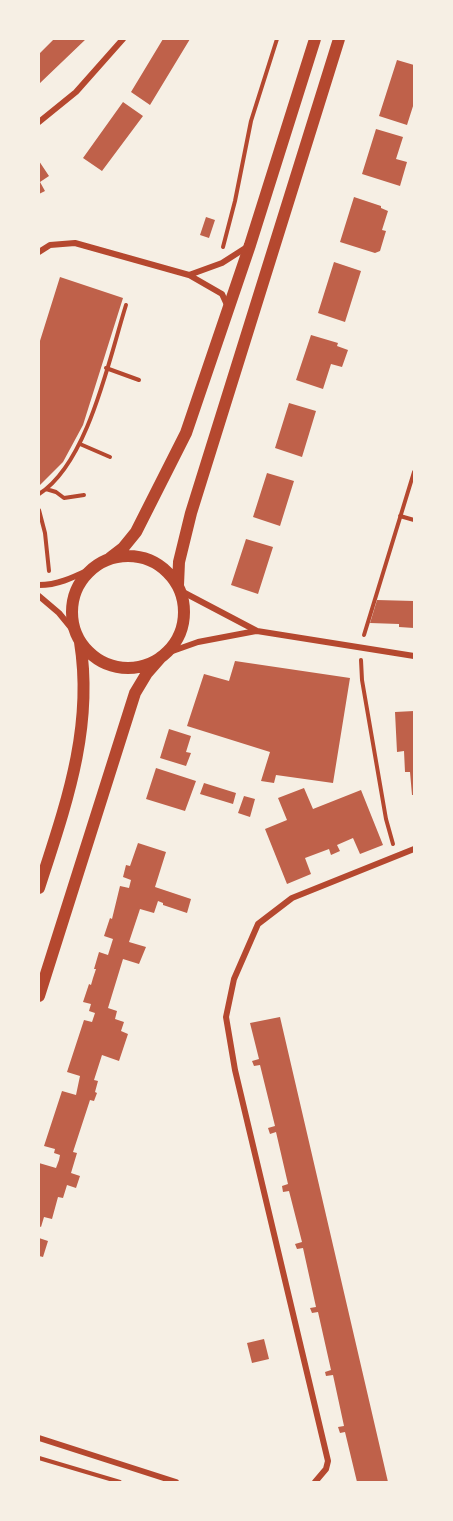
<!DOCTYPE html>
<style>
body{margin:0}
#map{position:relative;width:453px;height:1521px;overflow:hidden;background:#f6efe4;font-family:Montserrat,sans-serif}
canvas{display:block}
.frame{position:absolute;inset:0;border:40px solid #f6efe4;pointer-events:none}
</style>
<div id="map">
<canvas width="453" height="1521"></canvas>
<div class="frame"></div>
</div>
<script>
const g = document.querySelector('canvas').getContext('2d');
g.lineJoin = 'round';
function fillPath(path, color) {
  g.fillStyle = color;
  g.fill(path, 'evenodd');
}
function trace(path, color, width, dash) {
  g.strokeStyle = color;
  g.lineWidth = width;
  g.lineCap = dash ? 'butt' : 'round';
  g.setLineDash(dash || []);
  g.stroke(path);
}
fillPath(new Path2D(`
 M54,39H86L39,84V54Z
 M163,39H190L150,105L131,92Z
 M397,60L414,65V103L407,125L379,116Z
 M123,102L143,116L102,171L83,158Z
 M376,129L403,137L396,159L407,162L400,186L362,174Z
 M39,161L49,176L40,182L45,191L39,194Z
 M354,197L381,206V208L388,211L382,230L386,231L380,251L375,253L340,242Z
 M206,217L215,220L209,238L200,235Z
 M334,262L361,271L345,322L318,313Z
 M60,277L123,298L83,425L63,462L39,486V344Z
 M311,335L338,343L337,346L348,350L342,367L331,364L323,389L296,380Z
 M289,403L316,411L302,457L275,448Z
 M267,473L294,481L280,526L253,517Z
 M246,539L273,547L258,594L231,585Z
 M377,600L414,601V628L399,627V624L370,623Z
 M235,661L350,678L333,783L276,775L274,783L261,781L270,752L187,726L204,674L229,681Z
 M414,711V795H412L410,772H405L404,751L397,752L395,712Z
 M169,729L191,736L186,752L191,753L186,766L160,758Z
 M156,768L196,781L185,811L146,799Z
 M204,783L236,793L233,804L200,794Z
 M304,788L313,809L361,790L383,845L360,854L353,838L337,845L340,851L331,855L329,849L305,858L311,874L287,884L265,829L287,820L278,798Z
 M244,796L255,799L250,817L238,813Z
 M138,843L166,852L155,887L191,899L187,913L163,905V903L158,901L154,913L140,909L129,942L146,947L139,964L123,959L108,1008L117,1011L115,1019L124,1022L121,1031L128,1034L119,1061L102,1055L94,1080L98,1081L95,1092L97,1093L94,1101L90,1100L73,1152L77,1153L71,1173L80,1176L76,1188L67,1185L63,1198L58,1197L52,1219L44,1217L41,1227L39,1226V1163L56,1168L59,1160L60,1155L54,1153L55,1149L44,1146L62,1091L76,1095L80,1076L67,1072L84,1020L92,1022L95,1013L89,1011L91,1004L83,1002L89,984L91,985L93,978L96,969H94L99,952L108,955L113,939L104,936L110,918L112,919L120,886L129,888L131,880L123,877L126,865L130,866Z
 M280,1017L388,1482H357L345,1432L340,1433L338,1427L344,1426L333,1375L326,1376L325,1372L331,1370L318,1312L312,1313L310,1308L316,1307L303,1248L297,1249L295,1244L302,1242L289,1191L283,1192L282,1186L288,1184L276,1132L270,1134L268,1128L275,1126L260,1065L254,1066L252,1061L259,1059L250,1023Z
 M39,1238L48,1241L43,1257L39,1256Z
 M264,1339L269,1359L252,1363L247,1343Z`), '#bf614a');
trace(new Path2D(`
 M223,247L235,201L251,121L277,39
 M106,368L139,380
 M80,444L110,457
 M46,489L56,492L64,498L84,495
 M39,494C88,463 109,359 126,305
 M39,510L45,533L49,571
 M400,516L414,520
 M364,635L414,472
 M361,660L362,680L386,819L393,844
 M39,1458L120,1482`), '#b5482f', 4);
trace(new Path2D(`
 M39,122L76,92L123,39
 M39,252L50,245L75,243L189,275L222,294L228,307
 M189,275L222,263L247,247
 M39,585C59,585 76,576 93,568
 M181,591L257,631L414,656
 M39,596L59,613L77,635
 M167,653L198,642L256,631
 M39,1438L176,1482
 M315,1482L326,1469L328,1461L235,1070L226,1017L234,979L258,924L292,898L414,849`), '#b5482f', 6);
trace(new Path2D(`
 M72 612a56 56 0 1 1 112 0a56 56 0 1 1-112 0Z
 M110,558L123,548L136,532L186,433L250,245L315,39
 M178,585L179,562L191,513L339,39
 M39,888C65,807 94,729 80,642
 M39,996L135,693L147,673L161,657`), '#b5482f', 12);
</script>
